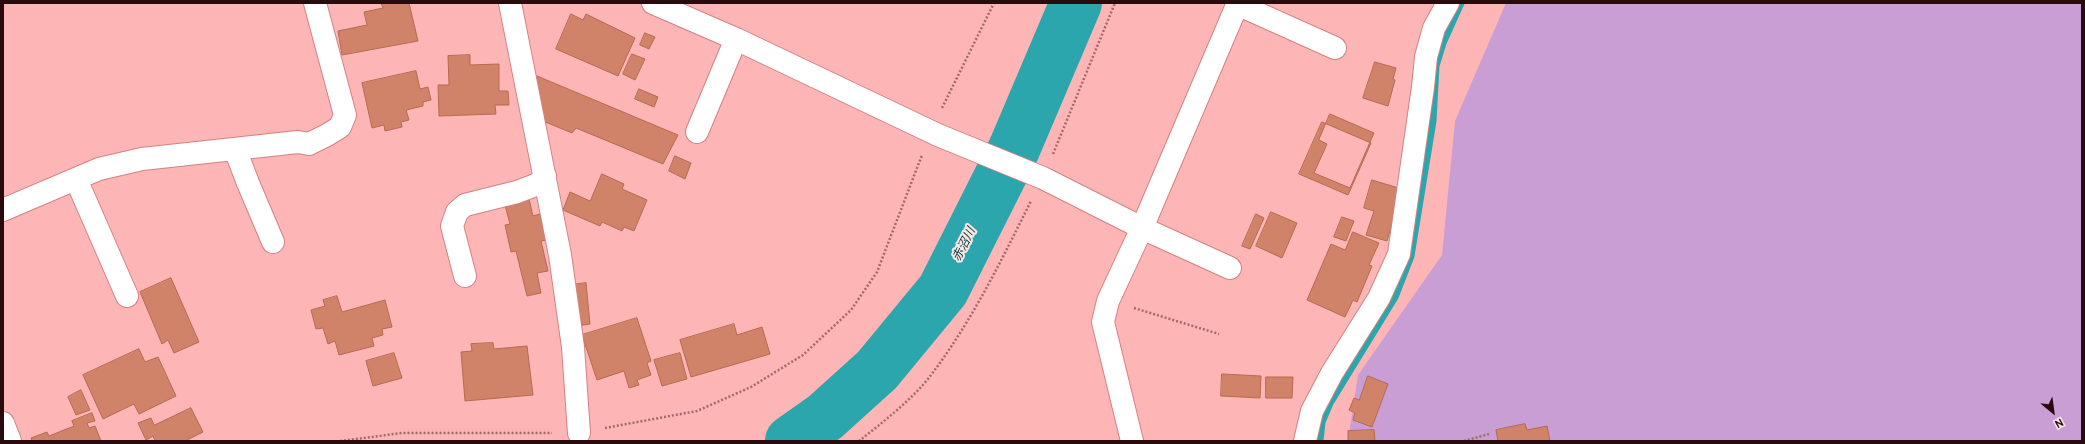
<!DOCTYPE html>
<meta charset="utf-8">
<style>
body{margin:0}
#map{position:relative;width:2085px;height:444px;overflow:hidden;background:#fdb6b5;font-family:Overpass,sans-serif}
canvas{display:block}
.frame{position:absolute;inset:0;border:4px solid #2a0b0d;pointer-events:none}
.north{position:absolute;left:2033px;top:392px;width:40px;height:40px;-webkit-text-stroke:3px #f9e7e6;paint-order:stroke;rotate:151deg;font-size:11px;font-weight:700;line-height:16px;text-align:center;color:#2a0b0d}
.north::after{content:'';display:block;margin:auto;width:14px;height:18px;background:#2a0b0d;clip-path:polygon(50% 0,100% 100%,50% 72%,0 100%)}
</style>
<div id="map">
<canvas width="2085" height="444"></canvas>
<div class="frame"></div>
<div class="north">N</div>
</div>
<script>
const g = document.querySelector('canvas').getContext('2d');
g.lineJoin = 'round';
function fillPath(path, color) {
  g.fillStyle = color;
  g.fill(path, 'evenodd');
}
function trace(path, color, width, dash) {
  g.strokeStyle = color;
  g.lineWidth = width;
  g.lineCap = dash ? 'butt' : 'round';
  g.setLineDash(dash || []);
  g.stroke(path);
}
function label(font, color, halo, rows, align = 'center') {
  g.font = font + ' Overpass,"Noto Sans JP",sans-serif';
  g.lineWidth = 4;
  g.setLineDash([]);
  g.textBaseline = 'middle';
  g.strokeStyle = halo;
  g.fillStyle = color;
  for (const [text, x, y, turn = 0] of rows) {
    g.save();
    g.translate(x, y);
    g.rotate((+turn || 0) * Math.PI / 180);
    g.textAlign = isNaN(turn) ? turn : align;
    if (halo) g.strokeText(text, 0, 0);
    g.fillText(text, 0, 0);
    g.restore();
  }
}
fillPath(new Path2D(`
 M1506,3H2082V441H1348L1358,375L1442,255L1455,121Z`), '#c99ed4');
trace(new Path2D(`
 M1319,441L1321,422L1329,403L1394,297L1410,256L1432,121L1435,66L1442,43L1460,3`), '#2ba6ac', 9);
trace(new Path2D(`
 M791,441L825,417L877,370L943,290L1014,149L1076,3`), '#2ba6ac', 52);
const building = new Path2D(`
 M381,3H409L418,41L342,55L338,31L367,25L364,12L383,8Z
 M571,14L583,20L586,14L635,38L618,76L556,49Z
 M645,33L655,37L649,49L640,45Z
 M632,54L645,59L635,80L623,74Z
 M470,55V65L499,64V91H508L509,105H495L496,114L439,116L438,85H449L448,56Z
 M1375,62L1396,68L1393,79L1395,80L1388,106L1363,98Z
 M416,71L420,89L428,87L431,100L423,102V106L406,110L409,120L401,122L402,127L385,131L384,125L372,128L362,83Z
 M537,76L678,135L663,164L576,128L572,133L543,121L544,118L540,115Z
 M639,89L658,97L654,107L635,99Z
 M1330,114L1374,133L1350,188L1314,173L1327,144L1319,140Z
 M1322,122L1371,143L1348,195L1299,174Z
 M675,156L691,163L685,179L669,171Z
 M602,174L624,184L622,189L647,200L634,231L624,227L622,231L602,222L600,226L563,210L570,192L590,201Z
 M1372,180L1402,189L1387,241L1366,235L1374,211L1364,208Z
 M529,199L533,216L540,214L546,240L541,241L548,271L537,273L541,293L527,296L516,251L511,252L505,225L510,224L505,205Z
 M1271,212L1297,223L1282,258L1256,246Z
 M1256,214L1264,218L1250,249L1242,246Z
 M1342,217L1354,221L1346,241L1334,237Z
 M1353,232L1379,243L1369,265L1372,266L1357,302L1353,300L1345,317L1307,300L1331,244L1345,250Z
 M171,278L199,342L174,353L168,340L162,344L140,292Z
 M586,283L590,324L576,326L571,285Z
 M337,296L342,312L385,300L392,327L382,329L383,335L372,338L374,346L339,355L335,341L328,344L323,328L316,329L311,310L325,306L323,300Z
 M637,318L651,361L647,363L651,375L637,380L639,385L629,388L624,371L597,380L582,335Z
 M734,324L737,335L762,327L770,354L691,377L680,340Z
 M493,343L494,349L527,346L533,395L465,401L461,352L472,351L471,344Z
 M139,349L145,362L158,357L176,396L139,414L134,404L103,419L83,375Z
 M394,353L402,378L373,386L366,361Z
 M680,353L687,379L662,386L654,360Z
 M1222,374L1261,376L1260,398L1221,396Z
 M1368,376L1388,384L1372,427L1353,420L1355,413L1349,410L1354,398L1359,400Z
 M1266,377H1293L1292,398H1266Z
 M81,390L90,410L76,415L68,397Z
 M191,408L203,432L185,441H155L153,436L146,440L138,423L151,418L154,425Z
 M92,413L95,421L87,423L89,428L95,426L101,441H32L31,438L47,432L49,436L74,426L72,421Z
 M1525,424L1527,430L1547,426L1550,441H1498L1496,430Z
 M1374,430L1375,441H1348V431Z`);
fillPath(building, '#d08368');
trace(building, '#b56a51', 1);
const minor = new Path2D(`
 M510,3L560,255L573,347L579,433
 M653,3L736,39L938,135L1043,178L1142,228L1230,268
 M1237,4L1335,48
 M697,132L736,39
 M235,149L248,183L273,242
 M76,179L127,296
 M3,210L99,169L142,159L298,142L309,144L327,135L340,127L345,115L315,3
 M465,276L452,226L457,212L465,205L517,192L538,184L545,176
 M3,423L10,441
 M1132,441L1103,322L1108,301L1142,228L1238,3
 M1305,441L1312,411L1332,373L1379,298L1399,254L1423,87L1426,57L1434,28L1448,3`);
trace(minor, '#d48182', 24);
trace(new Path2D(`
 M942,108L994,3
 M1053,154L1115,3
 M1134,308L1219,334
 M605,428L697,411L751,387L803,355L851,310L877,272L922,155
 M340,441L402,433H552
 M859,441C882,423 914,398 931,375C972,321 1001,261 1031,201
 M1464,441L1489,434`), '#9f6a6a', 2.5, [2, 2]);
trace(minor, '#fff', 22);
label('italic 12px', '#033c3e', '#f9e7e6', [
 ["赤沼川",965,245,-63]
]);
</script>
